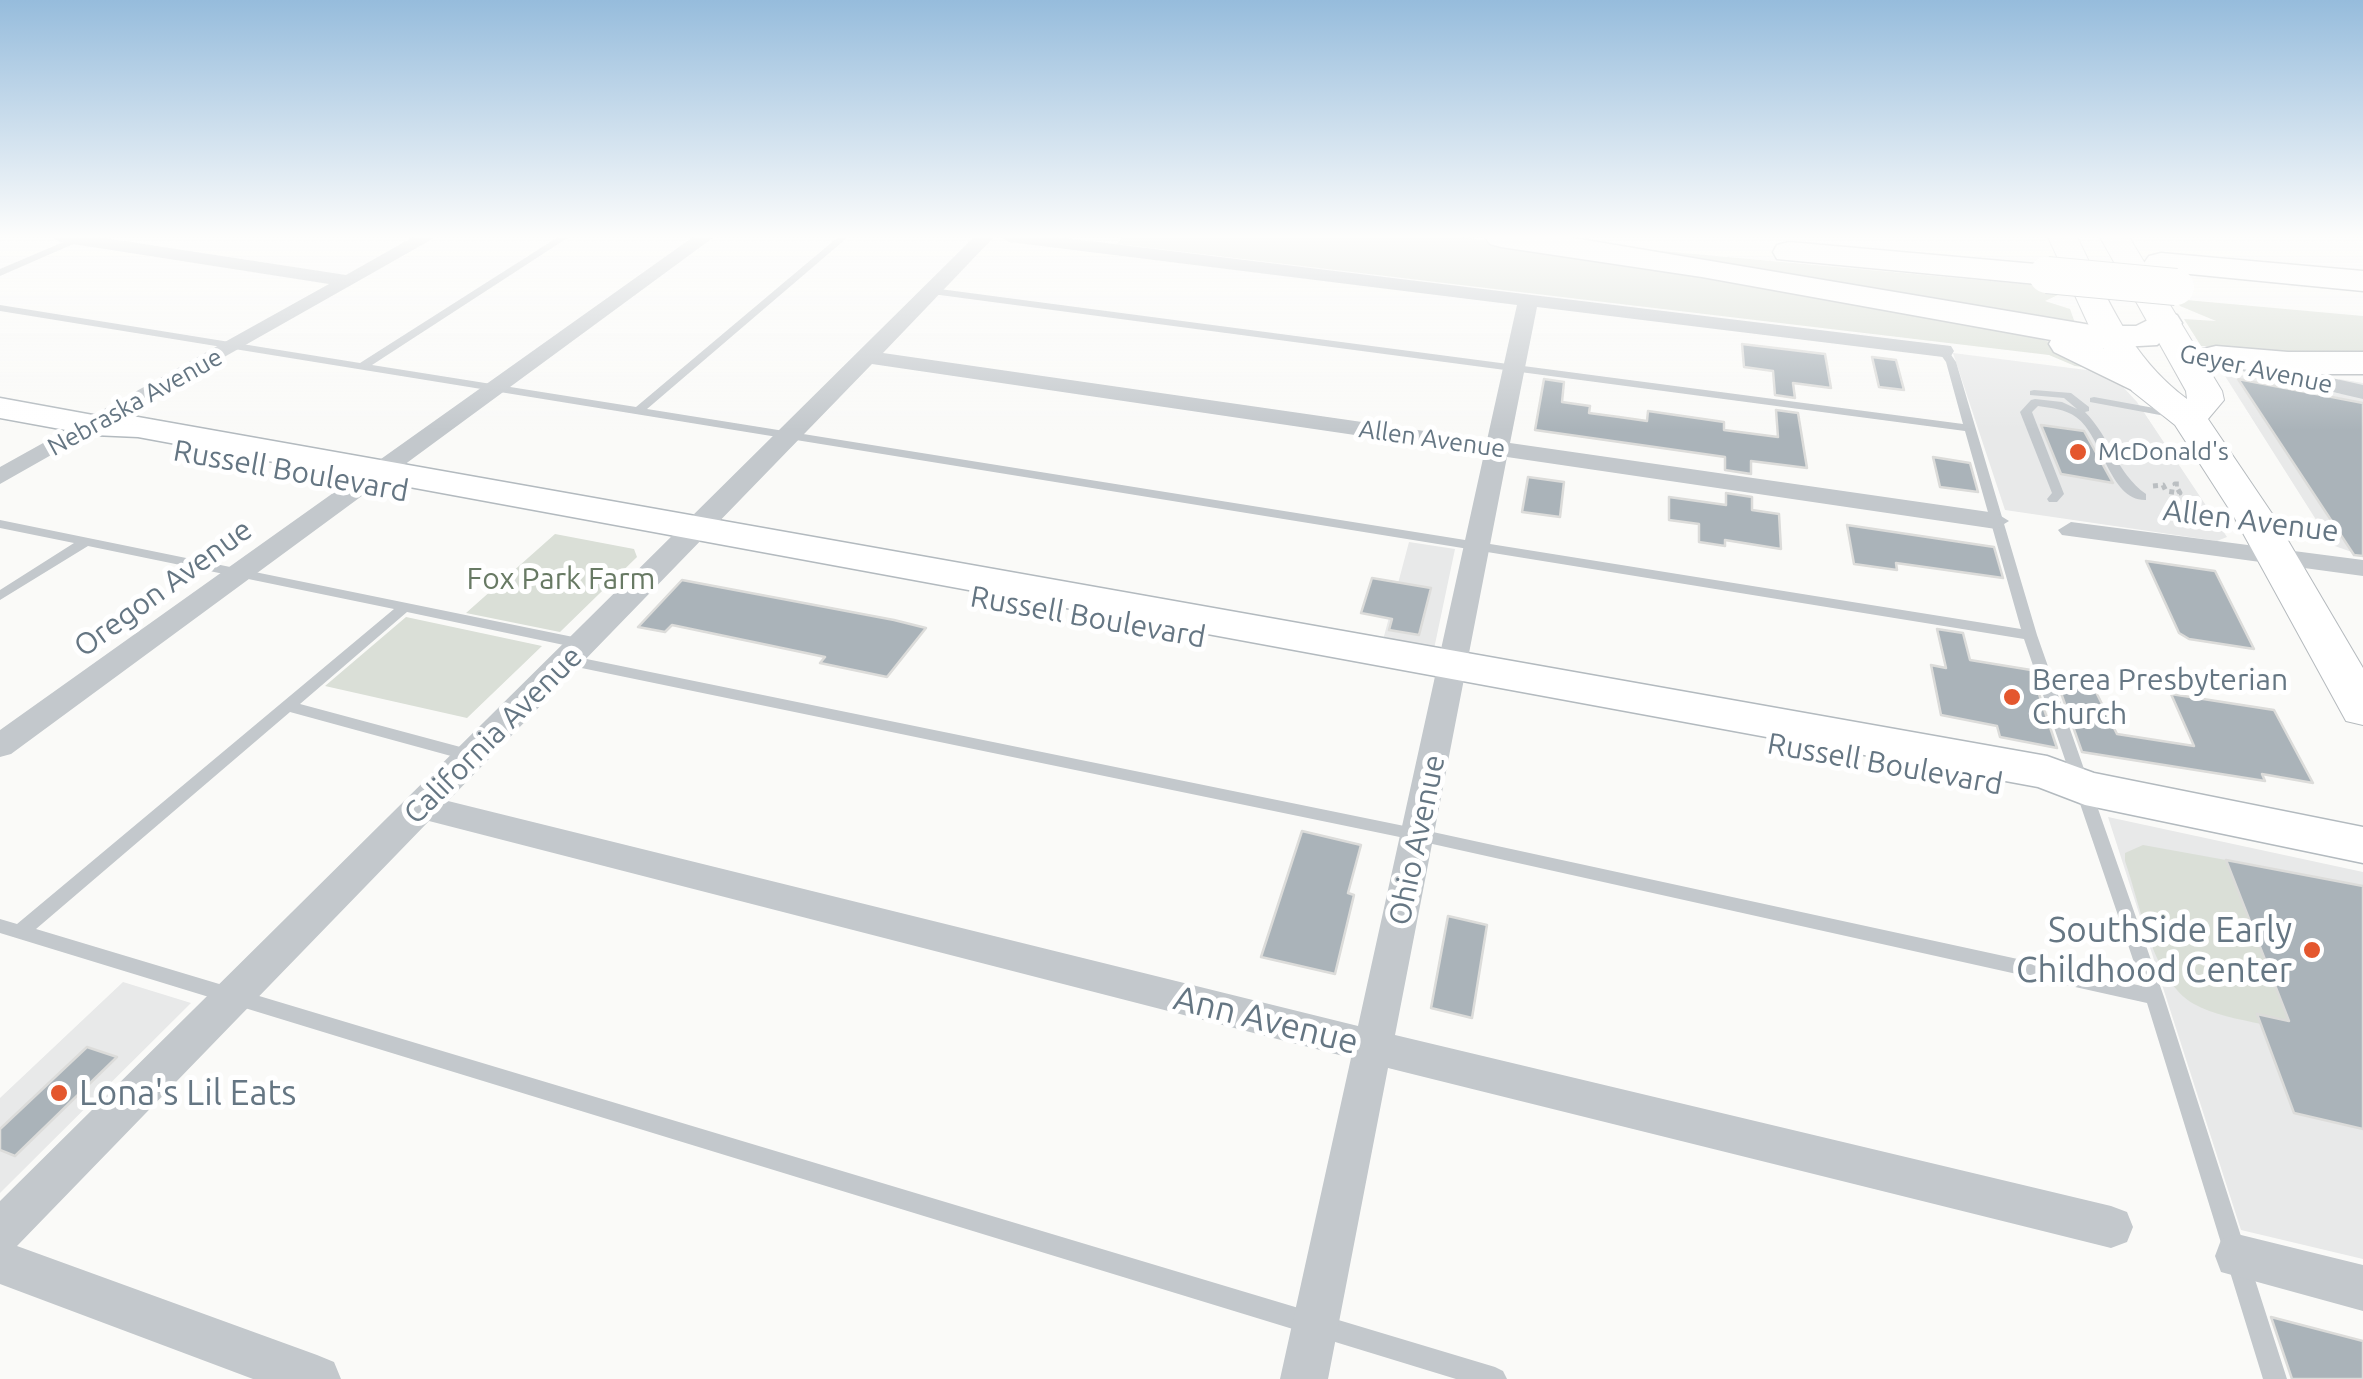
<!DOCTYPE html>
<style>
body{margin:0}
canvas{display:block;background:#fafaf8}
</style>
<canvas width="2363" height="1379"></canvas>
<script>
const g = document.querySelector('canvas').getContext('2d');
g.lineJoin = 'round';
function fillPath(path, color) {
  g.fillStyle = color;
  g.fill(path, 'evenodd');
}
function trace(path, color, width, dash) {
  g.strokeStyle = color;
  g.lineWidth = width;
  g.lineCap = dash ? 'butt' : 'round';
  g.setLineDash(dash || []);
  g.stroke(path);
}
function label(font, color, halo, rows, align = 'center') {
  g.font = font + ' Ubuntu,sans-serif';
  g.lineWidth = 10;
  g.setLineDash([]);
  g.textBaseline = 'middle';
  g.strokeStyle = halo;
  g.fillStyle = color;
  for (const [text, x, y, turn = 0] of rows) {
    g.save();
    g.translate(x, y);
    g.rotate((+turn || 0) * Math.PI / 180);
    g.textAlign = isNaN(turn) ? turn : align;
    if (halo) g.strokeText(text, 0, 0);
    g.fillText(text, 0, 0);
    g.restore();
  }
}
fillPath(new Path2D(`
 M1953,353L2110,373L2137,402L2227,537L2217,541L2005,510Z
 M2230,373L2342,394L2339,379L2363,383V556L2332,545L2225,376Z
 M1409,542L1455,549L1434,649L1383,640Z
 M2108,817L2363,872V1259L2241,1230Z
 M123,982L191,1003L0,1193V1098Z`), '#e8e9e9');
fillPath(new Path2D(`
 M1123,237H1461L1578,254L2030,336L2053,343L2092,368L2075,366L2049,355L1117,244Z
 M1618,247L2056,287L2060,294L2045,301L2070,309L2075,323Z
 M2175,299L2363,316V351L2314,353L2201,346L2184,319L2216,321L2180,306Z
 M555,534L634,549L637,557L560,632L466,613Z
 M406,617L542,646L467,718L325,686Z
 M2143,845L2226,860L2289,1021L2258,1014L2261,1024C2239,1019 2213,1015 2194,1004C2153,981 2140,904 2125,861V853Z`), '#dadfd7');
const building = new Path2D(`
 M1742,344L1825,354L1831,388L1793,383L1795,398L1775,395L1773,371L1744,367Z
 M1872,357L1896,360L1904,390L1879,387Z
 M1544,379L1564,382L1562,402L1590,406L1589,413L1619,417L1647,421L1648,411L1724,422V430L1778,437L1776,410L1798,413L1807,468L1751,461V474L1725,470V457L1535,430Z
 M2238,379L2363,403V556L2354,555Z
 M2041,425L2084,431L2113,483L2061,474Z
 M1933,457L1970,463L1978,492L1940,487Z
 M1528,477L1564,482L1560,517L1522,512Z
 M1726,493L1752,497V510L1779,514L1781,549L1725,540V546L1699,542V524L1669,520V497L1726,505Z
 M1847,525L1994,547L2003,578L1896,563L1897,570L1854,564Z
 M2146,561L2215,571L2254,649L2189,639L2179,633Z
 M1372,578L1431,588L1419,635L1389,630L1392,619L1361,613Z
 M682,580L894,620L926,628L887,677L820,663L825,657L672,625L665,632L638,627Z
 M1937,629L1963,633L1970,660L2031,670L2057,748L2000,737L1997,726L1941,715L1931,665L1946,668Z
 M2055,676L2091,682L2117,734L2194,746L2171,694L2274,710L2313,783L2262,774L2265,781L2082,752Z
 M1302,831L1361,845L1348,893L1354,895L1335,974L1261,957Z
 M2226,860L2363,886V1129L2294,1113L2257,1014L2289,1021Z
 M1448,916L1487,925L1472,1018L1431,1008Z
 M87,1047L117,1057L15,1156L0,1150V1129Z
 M2271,1317L2363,1341V1379H2292Z`);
fillPath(building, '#aab3b9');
trace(building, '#dcdcda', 2.5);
const secondary = new Path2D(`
 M0,398L93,415L138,417L2047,756L2094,773L2363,827V863L2085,805L2038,787L138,437L93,435L0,418Z`);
const primary = new Path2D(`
 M2048,237H2077C2108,299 2130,357 2187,399L2186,391L2100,237H2129L2222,391L2224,400L2208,419L2273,515L2363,668V725L2346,721L2233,515L2175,425L2132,391L2090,328Z`);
const motorway = new Path2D(`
 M1485,237H1568L2097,326H2136L2164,312L2177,315L2182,323L2157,345L2103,348L2158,376L2163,384L2158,392L2144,396L2054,352L2049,344L2051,340L1702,277L1501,247L1490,244Z
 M1789,242L2047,265L2059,268L2064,275L2059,282L2047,285L1777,259L1773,252L1777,245Z
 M2161,253L2363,271V291L2149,270L2144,263L2149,256Z
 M2216,346L2288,352H2363V374H2288L2203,365L2197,357L2203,349Z`);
trace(secondary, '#b3babf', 3);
trace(primary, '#b5babe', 2);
trace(motorway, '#b4b9bd', 3);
trace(new Path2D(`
 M2153,486L2163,485L2166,491L2180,493L2175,484H2181`), '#bbbfc2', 5, [5, 5]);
fillPath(new Path2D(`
 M75,237L80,240L78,242L0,276V269Z
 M558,237H569L372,365L636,407L838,237H848L647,409L2021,629L1965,431L932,294L927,291L932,288L1963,424L1946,362L1938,351L1947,349L1956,362L2037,635L2164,997L2287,1379H2263L2147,1003L1419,841L567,665L560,660L567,655L1419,829L2142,986L2024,639L0,311V305L360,363Z
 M2034,390L2071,393L2089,407V411L2085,412C2111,438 2116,473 2146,494V500C2109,501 2103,436 2076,417C2065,409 2051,408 2038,406L2032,412L2064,494L2057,502H2049L2047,499L2052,493L2020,412L2031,400L2035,399L2062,402L2077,409L2064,398L2030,395V391Z
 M2094,397L2176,412L2182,415L2176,418L2090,402V398Z
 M0,520L583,639L590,644L583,649L407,612L300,704L479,752L481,756L479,760L473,762L290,712L36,929L1495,1367L1503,1371L1507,1379H1456L0,933V919L17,924L394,609L88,546L0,600V590L74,543L0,528Z`), '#c3c8cc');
fillPath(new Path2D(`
 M51,237H98L346,275L413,237H436L0,484V467L329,284L60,242Z
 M693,237H714L11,754L0,757V730Z
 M974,237H994L883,353L1487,440L1517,305L1009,242L1000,237H1056L1951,346L1954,351L1951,356L1943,357L1537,307L1510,443L1996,513L2009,521L1996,529L1507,457L1395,1035L2111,1206L2127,1212L2133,1227L2127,1242L2111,1248L1388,1068L1328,1379H1280L1351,1058L429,821L17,1246L317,1355L334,1362L341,1379H253L0,1284V1201ZM872,364L1484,454L1358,1026L448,801Z
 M2224,354L2363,385V399L2216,365L2213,360Z
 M2071,522L2363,560V576L2062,535L2058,530Z
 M2237,1234L2363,1265V1311L2221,1272L2215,1256L2221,1240Z`), '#c3c8cc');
fillPath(secondary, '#fff');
fillPath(primary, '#fff');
fillPath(motorway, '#fff');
const motorwayBridge = new Path2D(`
 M2047,275L2176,287`);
trace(motorwayBridge, '#b4b9bd', 38, []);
trace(motorwayBridge, '#fff', 36);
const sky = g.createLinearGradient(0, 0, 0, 430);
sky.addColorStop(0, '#96bcdc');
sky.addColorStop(0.55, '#fdfdfc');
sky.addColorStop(1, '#fdfdfc00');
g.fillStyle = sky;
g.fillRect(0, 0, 2363, 430);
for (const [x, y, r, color] of [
 [2078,452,10,"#e4572e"],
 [2012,697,10,"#e4572e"],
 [2312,950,10,"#e4572e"],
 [59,1093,10,"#e4572e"]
]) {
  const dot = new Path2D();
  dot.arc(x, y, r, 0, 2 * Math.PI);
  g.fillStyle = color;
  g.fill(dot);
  trace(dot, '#fff', 4);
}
label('25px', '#657683', '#fff', [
 ["Geyer Avenue",2256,369,12],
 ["Nebraska Avenue",135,402,-29],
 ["Allen Avenue",1432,439,8]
]);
label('25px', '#657683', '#fff', [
 ["McDonald's",2098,452]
], 'left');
label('30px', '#657683', '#fff', [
 ["Russell Boulevard",291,471,10],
 ["Allen Avenue",2251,521,7],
 ["Oregon Avenue",163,588,-36],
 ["Russell Boulevard",1088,617,10],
 ["California Avenue",493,735,-45],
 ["Russell Boulevard",1885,764,10],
 ["Ohio Avenue",1417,840,-78]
]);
label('30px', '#687a64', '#fff', [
 ["Fox Park Farm",561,579]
]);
label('30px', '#657683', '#fff', [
 ["Berea Presbyterian",2032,680],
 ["Church",2032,714]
], 'left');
label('35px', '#657683', '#fff', [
 ["SouthSide Early",2292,930],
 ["Childhood Center",2292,970],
 ["Lona's Lil Eats",79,1093,"left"]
], 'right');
label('35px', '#657683', '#fff', [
 ["Ann Avenue",1266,1020,14]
]);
</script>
